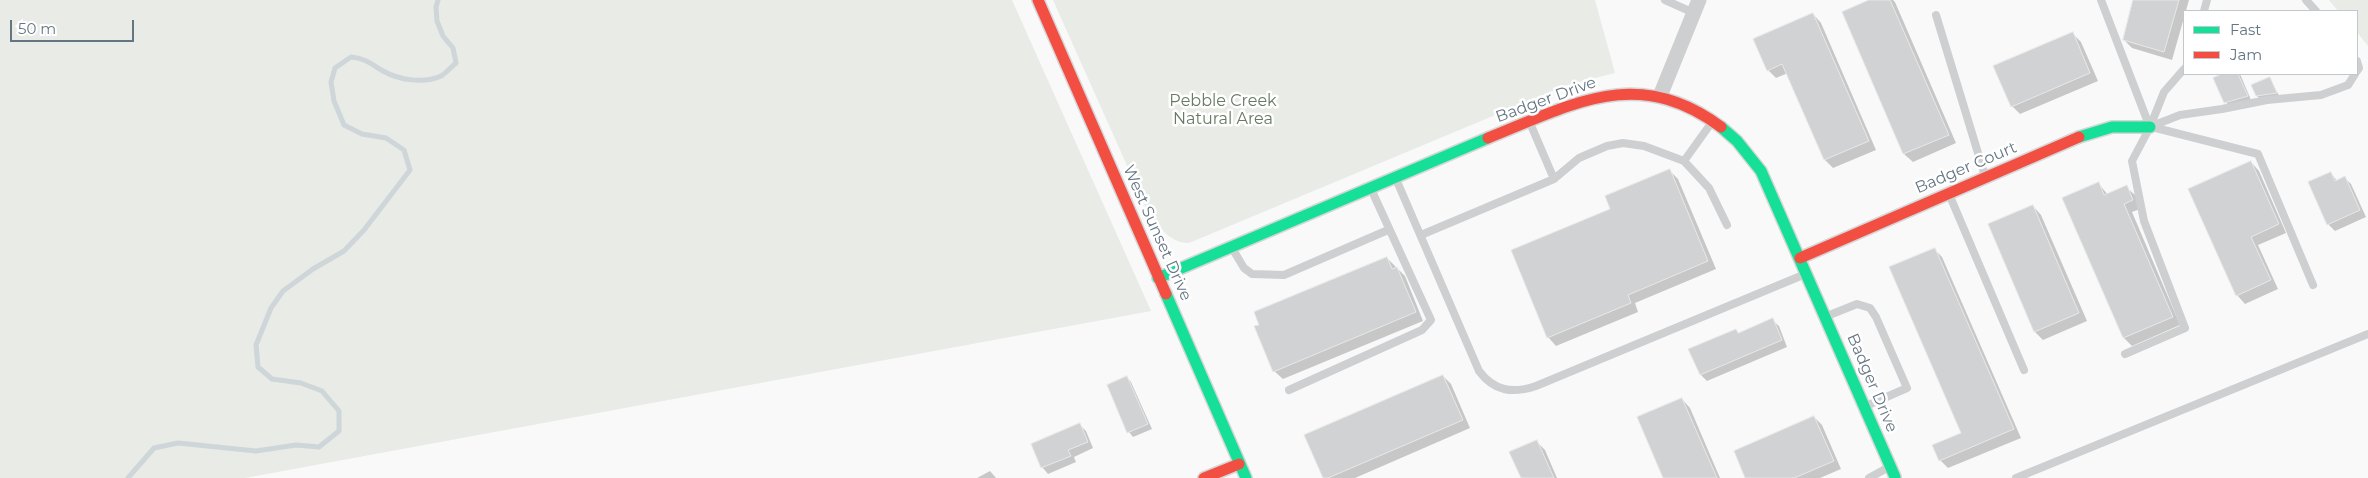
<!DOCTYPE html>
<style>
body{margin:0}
#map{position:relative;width:2368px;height:478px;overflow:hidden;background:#f9f9f9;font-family:Montserrat,sans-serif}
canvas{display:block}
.legend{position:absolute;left:2183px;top:10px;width:175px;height:65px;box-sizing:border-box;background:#fff;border:1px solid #c1c8cd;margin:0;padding:6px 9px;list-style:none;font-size:15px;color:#657683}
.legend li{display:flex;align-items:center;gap:10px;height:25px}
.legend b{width:25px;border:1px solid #c1c8cd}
.scale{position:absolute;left:10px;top:20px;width:124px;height:22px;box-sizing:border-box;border:2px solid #657683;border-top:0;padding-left:6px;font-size:15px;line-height:18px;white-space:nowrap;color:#657683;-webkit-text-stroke:4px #fff;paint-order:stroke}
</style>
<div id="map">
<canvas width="2368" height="478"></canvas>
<ul class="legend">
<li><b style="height:6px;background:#16e098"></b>Fast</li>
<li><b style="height:6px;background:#f24e42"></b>Jam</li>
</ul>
<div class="scale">50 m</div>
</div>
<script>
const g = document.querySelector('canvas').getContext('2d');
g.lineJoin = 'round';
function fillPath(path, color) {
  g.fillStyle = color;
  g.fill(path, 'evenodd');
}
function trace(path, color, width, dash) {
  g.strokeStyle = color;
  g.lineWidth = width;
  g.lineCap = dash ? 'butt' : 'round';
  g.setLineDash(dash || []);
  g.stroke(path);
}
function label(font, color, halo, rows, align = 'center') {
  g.font = font + ' Montserrat,sans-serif';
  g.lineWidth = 5;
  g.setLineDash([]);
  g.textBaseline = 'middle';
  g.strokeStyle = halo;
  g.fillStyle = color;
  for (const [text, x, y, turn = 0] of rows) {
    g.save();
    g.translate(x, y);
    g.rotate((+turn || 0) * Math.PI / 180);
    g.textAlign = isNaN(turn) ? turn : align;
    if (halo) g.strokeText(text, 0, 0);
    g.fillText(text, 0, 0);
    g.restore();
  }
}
fillPath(new Path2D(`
 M0,0H1012L1151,311L245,478H0Z
 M1053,0H1595L1615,73L1567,85L1189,243C1168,243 1157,224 1146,208Z
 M2329,0H2368V46L2357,32V11H2338Z`), '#e8ebe6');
fillPath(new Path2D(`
 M1872,0H1893L1895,2L1956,143L1913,162L1904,154L1844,12Z
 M2135,0H2189L2172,60L2132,48L2124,40Z
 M1813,14L1821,23L1876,150L1833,168L1825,160L1788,73L1776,78L1768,70Z
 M2073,34L2081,42L2098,81L2020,114L2012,106Z
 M2225,74H2240L2251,100L2230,106L2225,102L2215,78Z
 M2269,78L2280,97L2261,100L2257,96Z
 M2251,162L2259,171L2286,233L2258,245L2278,289L2245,304L2237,295Z
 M1670,171L1678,179L1716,269L1635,303L1638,312L1556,346L1548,337L1612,209Z
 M2331,173L2337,181L2345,178L2351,184L2366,217L2335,231L2328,224Z
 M2099,184L2108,195L2126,187L2135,195L2140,209L2132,212L2180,325L2132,346L2124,338Z
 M2033,206L2041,215L2087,321L2043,340L2035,332L1989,225Z
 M1934,249L1942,257L2021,438L1948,468L1940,460L1962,434Z
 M1387,258L1405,276L1423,321L1283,379L1274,371Z
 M1772,320L1779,326L1787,347L1707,381L1701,375L1736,330L1739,334Z
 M1443,376L1451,384L1470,428L1355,478H1324Z
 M1127,377L1131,382L1152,429L1133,437L1129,432L1108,386Z
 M1682,399L1690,408L1720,478H1665Z
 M1814,417L1822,425L1841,469L1820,478H1747Z
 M1080,425L1086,431L1093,448L1074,457L1076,462L1048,474L1042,467Z
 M1537,442L1545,450L1557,478H1522Z
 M990,471L996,478H977Z`), '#0003');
trace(new Path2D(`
 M128,478L154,448L178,443L256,451L296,445L319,447L339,431V411L322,391L301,383L272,379L258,367L256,345L271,308L283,291L313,269L344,251L364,230L410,170L404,150L386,138L362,134L344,125L334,101L331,82L335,68L351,57C365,58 371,64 383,71C399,80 424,84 441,76C446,73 451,67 456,63L453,48L443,36L437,21L436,7L438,0`), '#ced6d9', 5);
const building = new Path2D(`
 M1869,0H1890L1949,135L1903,154L1842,12Z
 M2133,0H2179L2164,52L2123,40Z
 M1813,13L1869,141L1824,160L1782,64L1767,71L1753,39Z
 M2073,32L2090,73L2011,107L1993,66Z
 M2222,74H2238L2248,96L2224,103L2213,78Z
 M2270,77L2277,93L2256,96L2251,85Z
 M2251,161L2279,224L2251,237L2271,280L2236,296L2188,189Z
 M1670,169L1708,261L1628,295L1631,303L1547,338L1511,250L1610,209L1605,196Z
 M2331,172L2335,181L2345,176L2360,210L2327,225L2308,182Z
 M2099,182L2104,195L2127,185L2133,200L2124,204L2173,317L2123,338L2062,198Z
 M2033,205L2079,313L2034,332L1988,224Z
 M1935,248L2014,429L1939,461L1932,445L1961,433L1889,267Z
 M1387,257L1392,269L1397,267L1416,312L1273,372L1254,326L1259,325L1254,312Z
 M1773,318L1782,340L1700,375L1688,349L1736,329L1738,333Z
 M1443,375L1463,420L1328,478H1323L1304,435Z
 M1127,376L1148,424L1127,433L1107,385Z
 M1682,398L1717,478H1663L1637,417Z
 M1814,416L1834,461L1794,478H1745L1734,451Z
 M1080,423L1088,442L1068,450L1071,456L1041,468L1031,444Z
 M1537,440L1554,478H1521L1509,452Z`);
fillPath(building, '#d0d2d3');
trace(building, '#e8e8e8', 1);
const fast = new Path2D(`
 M1721,127L1737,141L1761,171L1895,477
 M2079,137L2112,127H2150
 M1158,278L1488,138
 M1166,294L1246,478`);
const jam = new Path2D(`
 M1038,0L1166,294
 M1488,138C1573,104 1638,65 1721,127
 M1800,258L2079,137
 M1204,478L1239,464`);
trace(fast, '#d5d6d7', 14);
trace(jam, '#d5d6d7', 14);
trace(new Path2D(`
 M1665,0L1694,13
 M2101,0L2149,125
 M2306,0L2316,11
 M2204,11L2207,0
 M1936,15L1985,176
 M2357,61L2359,68L2357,71
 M1530,123L1554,179
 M2152,126L2180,115L2222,109L2267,100L2321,95L2348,85L2355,74
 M2152,127L2258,154L2313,285
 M1684,161L1709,188L1727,225
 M1396,179L1479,371C1494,391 1512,394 1536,386L1803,275
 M1949,194L2024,370
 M1421,235L1554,179L1579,158L1607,146L1623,143L1644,146L1684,161L1712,122
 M1232,248L1244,268L1252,274L1284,275L1388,230
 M1827,316L1857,304L1870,308L1876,317L1907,388L1866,406
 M2125,354L2185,328L2144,221L2132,161L2150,127L2164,92L2184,69
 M1289,390L1422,330L1431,320L1371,189
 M1869,478L1889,467
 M2016,478L2368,334`), '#cecfd0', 8);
trace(new Path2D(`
 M1660,96L1699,0`), '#cecfd0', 15);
trace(fast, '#16e098', 11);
trace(jam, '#f24e42', 11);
label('16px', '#657683', '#fff', [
 ["Badger Drive",1546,100,-20],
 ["Badger Court",1966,168,-23],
 ["West Sunset Drive",1157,233,66],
 ["Badger Drive",1872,383,67]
]);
label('16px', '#687a64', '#fff', [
 ["Pebble Creek",1223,101],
 ["Natural Area",1223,119]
]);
</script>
